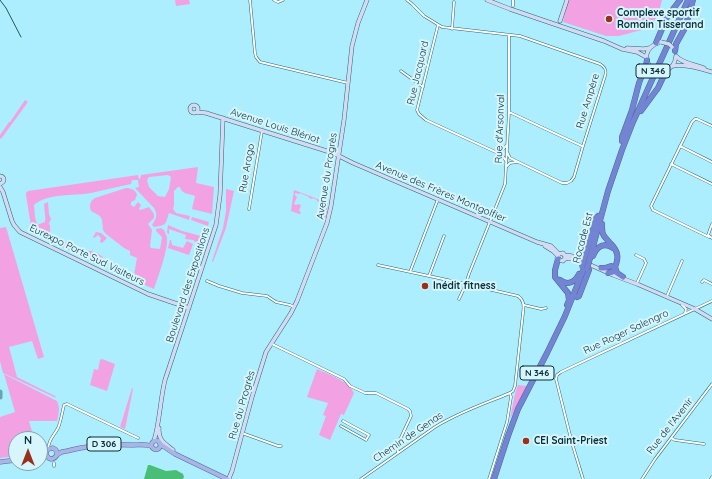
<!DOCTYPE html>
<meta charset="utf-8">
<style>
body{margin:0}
#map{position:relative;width:712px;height:479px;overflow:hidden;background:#aceefd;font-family:Quicksand,sans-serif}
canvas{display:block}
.north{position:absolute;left:8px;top:431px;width:40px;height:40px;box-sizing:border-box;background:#d6f5fd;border:1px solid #84a5ad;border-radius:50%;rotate:0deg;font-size:11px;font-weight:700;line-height:16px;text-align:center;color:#082e36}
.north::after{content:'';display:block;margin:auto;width:14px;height:18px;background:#99301a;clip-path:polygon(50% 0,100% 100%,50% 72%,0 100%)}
</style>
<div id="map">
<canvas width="712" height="479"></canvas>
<div class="north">N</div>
</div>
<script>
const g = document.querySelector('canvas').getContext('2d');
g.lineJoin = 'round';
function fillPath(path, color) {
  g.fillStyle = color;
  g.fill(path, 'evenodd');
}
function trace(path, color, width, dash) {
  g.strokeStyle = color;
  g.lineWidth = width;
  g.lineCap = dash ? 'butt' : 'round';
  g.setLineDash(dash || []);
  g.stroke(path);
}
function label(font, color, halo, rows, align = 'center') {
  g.font = font + ' Quicksand,sans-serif';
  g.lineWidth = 4;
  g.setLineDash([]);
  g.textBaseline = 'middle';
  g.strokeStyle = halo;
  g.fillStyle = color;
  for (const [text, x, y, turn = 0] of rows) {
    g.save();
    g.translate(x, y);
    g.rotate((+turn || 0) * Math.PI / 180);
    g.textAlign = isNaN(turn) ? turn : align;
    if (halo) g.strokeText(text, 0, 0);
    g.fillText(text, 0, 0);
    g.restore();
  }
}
fillPath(new Path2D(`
 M175,0H189L190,4L176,6Z
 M568,0H662L658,16L649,28L619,36H606L563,22Z
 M25,100L28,102L1,139L0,138V135L9,122H10Z
 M198,167L196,183L214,187L212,214L192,209L195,196C190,194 181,194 180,187H178L174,191V205L173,209L176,213L190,216L189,220L169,213C165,225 167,225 154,227L152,225C156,219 158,215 154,208L135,188L139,187L138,180H132L131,184C117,187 104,190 91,193C74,196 47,193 34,205L35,217L37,225L45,222C46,216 44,210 44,204L48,202L49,214L51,219L49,223L50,226V237L60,240L63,245L65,241L84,254L87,251H91L97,253L103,257L98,264L32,232L26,195V193L28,191L138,175L139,179H140L141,175ZM168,175L171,177L169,189L165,197L158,196L149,187L147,180L149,177Z
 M126,188C131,188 136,190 137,195L135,200L131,202V205L134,207L138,202L141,205L139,209L140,210L149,207L154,214V218L148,224L152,230L150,246L151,248L160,249L162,237L156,231V229L161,228L164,230C165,232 167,236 167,239C168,250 158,277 154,289L133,280L137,258L130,255V251L124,248L106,234L103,230L102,220L100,216L91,211C89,206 90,201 95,198Z
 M226,189L234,191L226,228L213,262L212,261L223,228L226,211Z
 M294,190L328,203L326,217L325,218L324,221L325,211L326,212L327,211L325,208L327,204L321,201L320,202L317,201V200L313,198L312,199L309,198V197L300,193L299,194L295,193V195L297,197L294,204L296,205L298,204L301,205L299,211L301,212L300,214H299L291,211Z
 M192,217L209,222L208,226L191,220Z
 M168,225L182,231L201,236L200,241L197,243L193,240L185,239L186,235L169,229V234H168L167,232Z
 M6,227L44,357L38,359L32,341L9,347L17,377L55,396L56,398L3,373L0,361V228Z
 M96,232L101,233L107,238L102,243L100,242L101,238L98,235L94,238L93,237Z
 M170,240H171L172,245L183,248L187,241L193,244L189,255L168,248Z
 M102,359L115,364L107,391L90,385L94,369L98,370L100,360Z
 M317,369C329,375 348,380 354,393L344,415L341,414L330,440L319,435L326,416L323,415L328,403L307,397Z
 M4,374L57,401C60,409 59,412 57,421H29L34,439H16V456L0,458V417L15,412Z
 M518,385L527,386L511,417L510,418L515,394Z
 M132,388L133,389L125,429L120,427Z`), '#f2a2e3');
fillPath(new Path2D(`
 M148,465H150L166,471L176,470L183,474L184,477L183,479H144Z`), '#4abe77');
trace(new Path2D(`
 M0,392V397`), '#6aa2ae', 5);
const street = new Path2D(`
 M250,0L255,53L256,57L260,62L348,83
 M274,0L278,2L283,0
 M407,0L412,4L424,16L442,27L520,36L600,64C605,67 607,70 605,76L583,146L574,177L571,181L567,183H562L510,158L507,152
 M513,6V0
 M438,25L417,110L419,114L426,120L502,155L506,161
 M452,29L454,2
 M401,71L423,87
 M509,112L582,146
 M680,146L712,162
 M496,151H501L507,145
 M671,164L712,184
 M507,166L510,163L517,162
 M249,209L262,131
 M712,224L708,235L712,238
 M709,237L653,210L651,206L692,122L695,119H697L712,126
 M636,255L644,259L646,263L637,283
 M378,265L466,284
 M410,272L438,199
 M429,276L444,236
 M207,281L219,286L242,293L267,296L276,302L290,305L294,307
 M702,282L704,280L712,284
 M667,296L682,261
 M459,299L466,284L467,283V280L469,274L505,184L509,112V35
 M524,305L541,309L546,308
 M682,305L686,309L685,313
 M272,344L344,379L350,386L365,393H376L408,409L410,411L411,416L397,446L398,452
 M341,426L366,440L369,435L343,421
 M242,433L278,446H281
 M671,438L675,440L704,444
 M48,449C49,438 54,436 58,428C61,421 62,413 64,405L67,404L138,438
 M54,463V466
 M361,479L435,427C459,412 484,404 510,393L513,391L515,386L523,313C524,306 524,300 518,296L470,285L467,283
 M489,479L507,422L511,397L510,393
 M583,479L572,443L556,379L557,375L561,372L712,301
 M642,479L655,459L712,384
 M711,479L712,477`);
const secondary = new Path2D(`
 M487,0L510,9L604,41L622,49L637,52L646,57
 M560,21L567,0
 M627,48L644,49L649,48
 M676,56C683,64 694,64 704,68
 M673,66C683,63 702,69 712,72
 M650,67C643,57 647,47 658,43
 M665,71C672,68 675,64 676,56
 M190 109a4 4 0 1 1 8 0a4 4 0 1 1-8 0Z
 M197,112L206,113L333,153L353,163L537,242L551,246L559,254
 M0,176C3,176 5,179 3,182L0,184
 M0,187L3,192L12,221L14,225L20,232L148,294L189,308
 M545,246L553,251L558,256L557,258L559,260L563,261L565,258V256L563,253L559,254L558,256
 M564,255L572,256
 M565,259L568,258L577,259L613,275L637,284L695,309L712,319
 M159,428C158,440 164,443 173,450
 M154,441C160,421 160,400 165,380L216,225L220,195L223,118
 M229,478L232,471L252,397L266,352L291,313L297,301L327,223L331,206L344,120L352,46L358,23L367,0`);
const primary = new Path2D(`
 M151.5 445a4.5 4.5 0 1 1 9 0a4.5 4.5 0 1 1-9 0Z
 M160,444L175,454L227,479
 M40,455L46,452
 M57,455L56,450L53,448L48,449L46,452C46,455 47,458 51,459C55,459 56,456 58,454C61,452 64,451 67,451C89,445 110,444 133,445C139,445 145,444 151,446
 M0,462L16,460`);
const highway = new Path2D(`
 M656,43L667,17L680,0
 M675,51L676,44L685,28L693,0
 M641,111L658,88L666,71
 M622,141V137L632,110L639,83L646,65L647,60
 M602,224C602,227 602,231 603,234C604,237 607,239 609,242C620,252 619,259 613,272L608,273
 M585,256L596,218L598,216
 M593,256C597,246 604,242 613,248
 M590,258L608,191L622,150L633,122L688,0
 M558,259L555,270V277L568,293L569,300L567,305
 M615,267L617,273L623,277
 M601,268H605L611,266
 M560,280C568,286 575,282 579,274
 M577,297L579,296L589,270
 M494,479L508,436L518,409L547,353L565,316L584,268`);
trace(street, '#266976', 3);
trace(secondary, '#266976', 4.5);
trace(primary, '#4e669c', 5);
trace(highway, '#4e669c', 6);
trace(street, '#fff', 2);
trace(secondary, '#d5daf2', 3.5);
trace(primary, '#abb5e5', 4);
trace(highway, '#7384d3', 5);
trace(new Path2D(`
 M0,0L6,8L21,37`), '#29555e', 1);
const secondaryBridge = new Path2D(`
 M661,42L669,44L672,47
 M650,67L654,70L662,71`);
const highwayBridge = new Path2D(`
 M582,267L585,256
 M587,269L590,258`);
trace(secondaryBridge, '#266976', 4.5, []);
trace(highwayBridge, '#4e669c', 6, []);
trace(secondaryBridge, '#d5daf2', 3.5);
trace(highwayBridge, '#7384d3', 5);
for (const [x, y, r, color] of [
 [609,19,4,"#99301a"],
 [425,286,4,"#99301a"],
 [526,441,4,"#99301a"]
]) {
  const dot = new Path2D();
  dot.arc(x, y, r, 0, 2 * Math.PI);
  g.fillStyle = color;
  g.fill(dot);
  trace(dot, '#d6f5fd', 1.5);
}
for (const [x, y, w] of [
 [653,71,34],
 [537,373,34],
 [104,444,34]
]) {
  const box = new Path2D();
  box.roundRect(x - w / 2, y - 7, w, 14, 3);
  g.fillStyle = '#d6f5fd';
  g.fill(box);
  trace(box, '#082e36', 1);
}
label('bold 9px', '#082e36', null, [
 ["N 346",653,71],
 ["N 346",537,373],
 ["D 306",104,444]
]);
label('bold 10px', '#082e36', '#d6f5fd', [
 ["Complexe sportif",617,13],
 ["Romain Tisserand",617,25],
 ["Inédit fitness",433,286],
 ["CEI Saint-Priest",534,441]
], 'left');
label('10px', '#082e36', '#d6f5fd', [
 ["Rue Jacquard",418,73,-77],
 ["Rue Ampère",588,101,-73],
 ["Avenue Louis Blériot",275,126,18],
 ["Rue d'Arsonval",500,129,-88],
 ["Rue Arago",247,168,-80],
 ["Avenue du Progrès",327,176,-81],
 ["Avenue des Frères Montgolfier",441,192,23],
 ["Rocade Est",583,238,-75],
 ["Eurexpo Porte Sud Visiteurs",87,255,26],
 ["Boulevard des Expositions",188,285,-72],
 ["Rue Roger Salengro",626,332,-25],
 ["Rue du Progrès",242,405,-74],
 ["Rue de l'Avenir",670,426,-52],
 ["Chemin de Genas",408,437,-34]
]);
</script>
